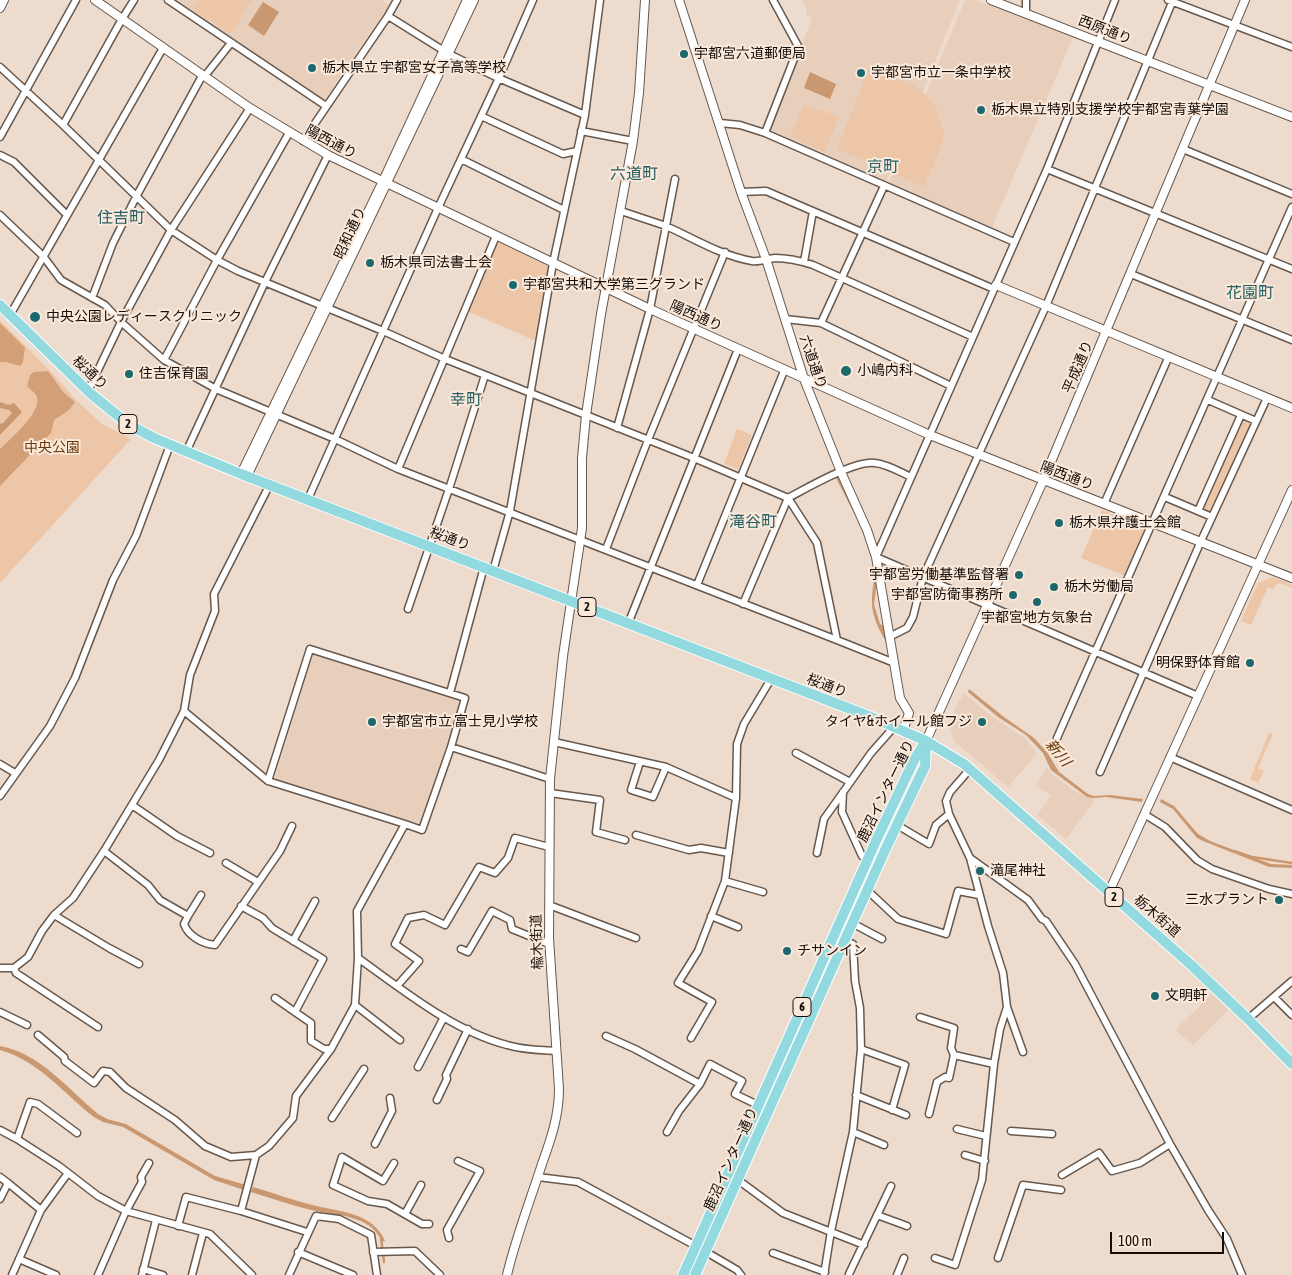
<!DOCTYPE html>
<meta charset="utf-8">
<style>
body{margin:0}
#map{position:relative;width:1292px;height:1275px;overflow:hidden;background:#eddbcd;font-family:"Asap Condensed",sans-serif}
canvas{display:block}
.scale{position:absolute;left:1110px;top:1232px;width:114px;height:22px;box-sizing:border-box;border:2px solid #140e0a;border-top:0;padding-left:6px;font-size:15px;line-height:18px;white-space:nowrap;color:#140e0a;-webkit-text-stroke:4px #fae8da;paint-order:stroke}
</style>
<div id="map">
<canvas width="1292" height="1275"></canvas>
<div class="scale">100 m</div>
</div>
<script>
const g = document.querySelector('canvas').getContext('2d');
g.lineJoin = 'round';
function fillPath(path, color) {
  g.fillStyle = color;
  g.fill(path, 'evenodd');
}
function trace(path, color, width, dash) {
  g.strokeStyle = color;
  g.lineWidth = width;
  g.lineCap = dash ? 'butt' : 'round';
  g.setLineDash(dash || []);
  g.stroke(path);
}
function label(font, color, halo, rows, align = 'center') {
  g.font = font + ' "Asap Condensed","Noto Sans JP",sans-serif';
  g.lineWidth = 4;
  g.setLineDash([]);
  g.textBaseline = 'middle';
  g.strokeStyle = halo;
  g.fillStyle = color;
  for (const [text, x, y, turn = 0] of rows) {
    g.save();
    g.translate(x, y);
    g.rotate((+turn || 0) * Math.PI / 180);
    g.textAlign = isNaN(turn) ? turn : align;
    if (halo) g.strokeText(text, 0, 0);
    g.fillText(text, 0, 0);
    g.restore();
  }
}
fillPath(new Path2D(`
 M176,0H382L389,5L324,100Z
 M802,0H960L886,182L771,131L770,128L812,18L806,15L807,8Z
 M965,0H976L1073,37L992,227L889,183Z
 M313,653L461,699L421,824L274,780Z
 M964,693L991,716L1026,739L1037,754L1008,787L954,741L949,723L955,708Z
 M1047,768L1053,775L1076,792L1095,800L1066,839L1037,815L1051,796L1036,785Z
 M1212,994L1228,1010L1193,1045L1175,1030Z`), '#e7cfbc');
fillPath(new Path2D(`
 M200,0H252L231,34L193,10Z
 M870,67L911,84L924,93L935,106L944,134L942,144L924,187L837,149Z
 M805,104L839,118L824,152L790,136Z
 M500,243L549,267L550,269L536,341L467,311L497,244Z
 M0,320L55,376L76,400L102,424L131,439L0,583Z
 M1242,418L1252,421L1210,514L1201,510Z
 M737,429L752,435L738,469L724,464Z
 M1102,510L1145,528L1125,576L1081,558Z
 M1273,577L1292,585V588L1280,583L1276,585L1273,589L1268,587L1251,625L1241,621L1258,583Z
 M1269,733L1273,734L1258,768L1264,771L1258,783L1250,779Z`), '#edc5a7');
fillPath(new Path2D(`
 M0,323L25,348L23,362L20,366L6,362H0Z
 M48,371L64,393L75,402L69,410L54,420L51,433L0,486V449C10,439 45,410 36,395C34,392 30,389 27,386L30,375L34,372Z`), '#d29f77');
fillPath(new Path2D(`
 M263,2L279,12L264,36L248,25Z
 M810,72L836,84L830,99L804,88Z
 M0,402L9,405L14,403L22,412L0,435V423L2,424L12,413L9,410L0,408Z
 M838,477L869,540L878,571L874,605L880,624L884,626L886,641C879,631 873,617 872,605C871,589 877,575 873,559C865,531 849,504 836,478Z
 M969,689L1004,717L1034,738L1047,752L1059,772L1088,794L1094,796L1110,795L1143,799L1142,802L1106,797L1094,798L1087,797L1051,770L1043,753L1026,735L998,717L968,692Z
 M1161,799L1174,806L1198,834L1210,841L1271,864L1292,865V868L1269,867L1203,841L1197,838L1173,809L1160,802Z
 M0,1046C40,1053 69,1090 98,1114L107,1119L126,1124L215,1176L246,1185L244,1190L214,1180L123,1127L103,1122L94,1117C63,1093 39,1061 0,1050Z
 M253,1187C274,1193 295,1201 316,1206C342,1212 373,1213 385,1241L382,1242C372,1215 334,1215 311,1210C291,1205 271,1198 251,1192Z`), '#ca9870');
trace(new Path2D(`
 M1234,851L1252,857L1292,863
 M381,1238L384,1262`), '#ca9870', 2.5);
const minor = new Path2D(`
 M168,0L326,106
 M1026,0V13
 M1115,0L1047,169L876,557L1198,696
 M1168,0L1292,47
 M388,16L449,54L496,77L585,115
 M0,67L63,125L171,230L217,260L238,271L383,331L445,359L694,458L788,498L817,543L837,640L892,662
 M204,77L231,43
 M481,116L563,154L577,151
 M720,123L740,125L765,133L1014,242
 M63,125L122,19L134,0
 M581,131L633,141
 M765,133L797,51L798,46L773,0
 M0,137L76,0
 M303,141L388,16L397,0
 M1183,149L1292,194
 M0,155L14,162L67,215
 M461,159L564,210
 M1047,169L1292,269
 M741,192L766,191L994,289
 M621,211L666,226L675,179
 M0,215L43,256L61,280L105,305L121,322L164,360L216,389L335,439L398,469L837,640
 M804,262L813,211
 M1131,274L1292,340
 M92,298L113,243L136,197L202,76
 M10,315L163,48
 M785,319L821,323L951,386
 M821,323L884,186
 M164,360L217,260L289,133
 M88,391L121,322L171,230L250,108
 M1208,400L1256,421
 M617,428L650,309L666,226C693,238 722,256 752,261C759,262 767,259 775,258C787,258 801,261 813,265L973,337
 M186,452L265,282L328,155
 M398,469L496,236
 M1165,497L1212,517
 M308,499L438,208L499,78L533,0
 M1104,504L1169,356
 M1198,511L1241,415
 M606,549L648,440L725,252
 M493,571L510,511L553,263L585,115L600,0
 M697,585L784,371
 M743,604L788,498C807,488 855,460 875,463C887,464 900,472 911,477
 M408,609L449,489L485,375
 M628,624L738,349
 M889,637L907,628L913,617L923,577L1046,306L1173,0
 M450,693L484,567
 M184,711L268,781
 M1057,738L1292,207
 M554,742L666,767L736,798
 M796,753L850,782
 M1170,757L1292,810
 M640,762L631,790L653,797L666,767
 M0,764L15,773
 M970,769L950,792L946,801L949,814L970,858L1028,900L1042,919L1046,921L1075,964L1170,1144L1208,1210L1227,1239L1242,1275
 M1100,772L1201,541L1267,398
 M843,792L842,812L862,856
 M550,793L600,800L596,832L625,840
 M0,796L50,726L75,678L113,580L136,536L170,445
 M132,805L177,836L210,853
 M1144,814L1165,827L1197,860L1212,869L1269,889L1292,894
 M405,824L268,781L310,649L465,698L451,747
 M897,825L929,844L936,825L949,814
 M636,835L689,850L701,848L729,853
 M104,851L148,885L160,900L188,916L184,924C188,936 203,944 215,945L280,851L292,826
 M817,853L824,819L871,753L894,727
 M970,858L988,926L1003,973L1007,1007L1023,1052
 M226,863L258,882
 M725,881L763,892
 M867,890L898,919L946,934L958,891L979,895
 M549,905L636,938
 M241,906L263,918L272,928L323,959L295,1012L311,1023V1041L324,1049H331
 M54,915L109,948L139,964
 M188,916L201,895
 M711,916L738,927
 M852,923L882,939
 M293,941L315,901
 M461,949L468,952L492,911L510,920L512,929L549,944
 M358,958C403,990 453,1031 507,1045C523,1050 539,1050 556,1051
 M0,968H14L28,957L42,931L54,915L73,898L104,851L159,760L184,711L190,675L215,611L214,594L270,484
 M14,968L16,973L98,1027
 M397,986L419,961L395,944L408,918L424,915L445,925L479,867L495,873L508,858L515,838L549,847
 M1274,997L1292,1015
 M275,998L295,1012
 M355,1005L400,1040
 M0,1012L27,1025
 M920,1017L954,1028L951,1048L954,1055L994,1064L1000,1029L1007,1007
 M1248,1019L1292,981
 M38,1035L64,1057L65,1061L94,1083L103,1071L110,1072L126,1088L175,1120L205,1146L231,1157L256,1155L269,1146L293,1118L296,1096L331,1049L355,1005L358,958L357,911L405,824L422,830L451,747L550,779
 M606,1036L635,1049L700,1084L679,1111L667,1132
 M691,1038L712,1002L678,983L698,951L725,881L736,798L737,744L744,724L771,679
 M861,1049L905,1065L892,1110
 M418,1067L444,1017
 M700,1084L710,1064L742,1081L735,1094L768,1110
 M856,1095L906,1115
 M437,1100L447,1079L446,1075L468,1029
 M929,1114L937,1082L945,1077L949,1078L954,1055
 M332,1118L364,1069
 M957,1129L986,1136
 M0,1130L17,1139L59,1166L98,1196L126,1211L210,1234L252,1275
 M1011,1131L1052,1134
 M853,1132L884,1145
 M17,1139L30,1102L38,1104L77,1133
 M375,1144L392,1111L390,1098
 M965,1155L985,1161
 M394,1163L383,1181L342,1157L333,1185L368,1201L387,1204L422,1224H429
 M1062,1175L1099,1153L1112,1171L1140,1163L1170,1144
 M0,1177L8,1183
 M538,1177L578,1182L696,1246L737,1270L741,1275
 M738,1180L783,1213L864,1245
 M0,1199L8,1183L41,1210
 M241,1211L307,1232
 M405,1214L421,1185
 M877,1215L907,1226
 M178,1226L186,1197L241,1211L256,1155
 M449,1238L447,1230L480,1171L458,1161
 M298,1252L353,1275
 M373,1252L415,1251L440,1275
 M773,1253L825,1272
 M935,1258L955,1265L982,1180L994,1064
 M998,1258L1023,1185L1061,1190
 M19,1259L56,1275
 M143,1269L163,1275
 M849,1274L891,1186
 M12,1275L41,1210L68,1173
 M98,1275L126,1211L142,1182L141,1177L149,1163
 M142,1275L156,1220
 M192,1275L203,1233
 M289,1275L316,1216L339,1219L371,1235L377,1275
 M824,1275L831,1231L853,1132L861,1049L860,1008L855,981L853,944L845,941
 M897,1275L904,1258`);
const tertiary = new Path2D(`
 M95,0L250,108L328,155L650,309L930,435L1292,578
 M679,0L741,192L766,259L804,379L841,472L867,530L876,557L900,698L909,713L903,731
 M991,0L1292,117
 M0,8L4,0
 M996,285L1292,408
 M241,474L383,181L467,0
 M247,476L474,0
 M926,741L1043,481L1245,0
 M1109,892L1292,490
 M507,1275C516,1237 530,1201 542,1164C551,1139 559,1116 559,1089L549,938L550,779L563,656L582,528V458L586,415L601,314L633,141L639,93L645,0`);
const primary = new Path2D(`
 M0,305L91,394L128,424L154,438L241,474L871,717L926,741L964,764L1190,964L1248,1019L1292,1064
 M683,1275L875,843L914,760L926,741
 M695,1275L886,848L925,766L926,742`);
trace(minor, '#67584d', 9);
trace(tertiary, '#67584d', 10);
trace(primary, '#fff', 12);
trace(minor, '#fff', 6);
trace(tertiary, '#fff', 8);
trace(primary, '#92dadf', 10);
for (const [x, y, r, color] of [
 [684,54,5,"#1b686d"],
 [312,68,5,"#1b686d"],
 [861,73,5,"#1b686d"],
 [981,110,5,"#1b686d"],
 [370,263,5,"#1b686d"],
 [513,285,5,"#1b686d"],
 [35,317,6,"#1b686d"],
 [846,371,6,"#1b686d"],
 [129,374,5,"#1b686d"],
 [1059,523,5,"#1b686d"],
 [1019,575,5,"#1b686d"],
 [1054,587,5,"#1b686d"],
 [1013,595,5,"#1b686d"],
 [1037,602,5,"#1b686d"],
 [1250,663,5,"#1b686d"],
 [372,722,5,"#1b686d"],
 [982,722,5,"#1b686d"],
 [980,871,5,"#1b686d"],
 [1279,900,5,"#1b686d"],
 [787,951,5,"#1b686d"],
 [1155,996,5,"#1b686d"]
]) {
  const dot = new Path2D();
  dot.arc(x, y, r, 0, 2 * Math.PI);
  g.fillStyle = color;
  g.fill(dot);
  trace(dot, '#fae8da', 2);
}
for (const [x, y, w] of [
 [128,424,18],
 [587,607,18],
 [1114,897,18],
 [802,1007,18]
]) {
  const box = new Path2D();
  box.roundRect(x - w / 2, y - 9.5, w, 19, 4);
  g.fillStyle = '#fae8da';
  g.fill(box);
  trace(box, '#140e0a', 1);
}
label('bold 12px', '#140e0a', null, [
 ["2",128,424],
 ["2",587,607],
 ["2",1114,897],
 ["6",802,1007]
]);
label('14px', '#140e0a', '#fae8da', [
 ["西原通り",1105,30,21],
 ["陽西通り",331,142,28],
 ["昭和通り",350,233,-65],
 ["陽西通り",696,316,24],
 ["六道通り",813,362,71],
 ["平成通り",1078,367,-67],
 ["桜通り",90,373,44],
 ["陽西通り",1067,476,21],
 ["桜通り",450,539,21],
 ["桜通り",827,686,21],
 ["鹿沼インター通り",886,791,-64],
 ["栃木街道",1157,916,41],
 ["楡木街道",537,942,-92],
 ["鹿沼インター通り",731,1159,-66]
]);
label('14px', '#140e0a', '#fae8da', [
 ["宇都宮六道郵便局",694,54],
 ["栃木県立 宇都宮女子高等学校",322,68],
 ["宇都宮市立一条中学校",871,73],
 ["栃木県立特別支援学校宇都宮青葉学園",991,110],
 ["栃木県司法書士会",380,263],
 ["宇都宮共和大学第三グランド",523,285],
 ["中央公園レディースクリニック",46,317],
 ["小嶋内科",857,371],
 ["住吉保育園",139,374],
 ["栃木県弁護士会館",1069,523],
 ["宇都宮労働基準監督署",1009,575,"right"],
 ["栃木労働局",1064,587],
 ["宇都宮防衛事務所",1003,595,"right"],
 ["宇都宮地方気象台",1037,618,"center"],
 ["明保野体育館",1240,663,"right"],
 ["宇都宮市立 富士見小学校",382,722],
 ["タイヤ&ホイール館フジ",972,722,"right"],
 ["滝尾神社",990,871],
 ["三水プラント",1269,900,"right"],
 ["チサンイン",797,951],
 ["文明軒",1165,996]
], 'left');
label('14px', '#6b3b0a', '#fae8da', [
 ["中央公園",52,448]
]);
label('italic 15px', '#653502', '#fae8da', [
 ["新川",1058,753,50]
]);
label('16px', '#266064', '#fae8da', [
 ["京町",883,167],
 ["六道町",634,174],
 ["住吉町",121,218],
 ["花園町",1250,293],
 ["幸町",466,400],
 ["滝谷町",753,522]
]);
</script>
